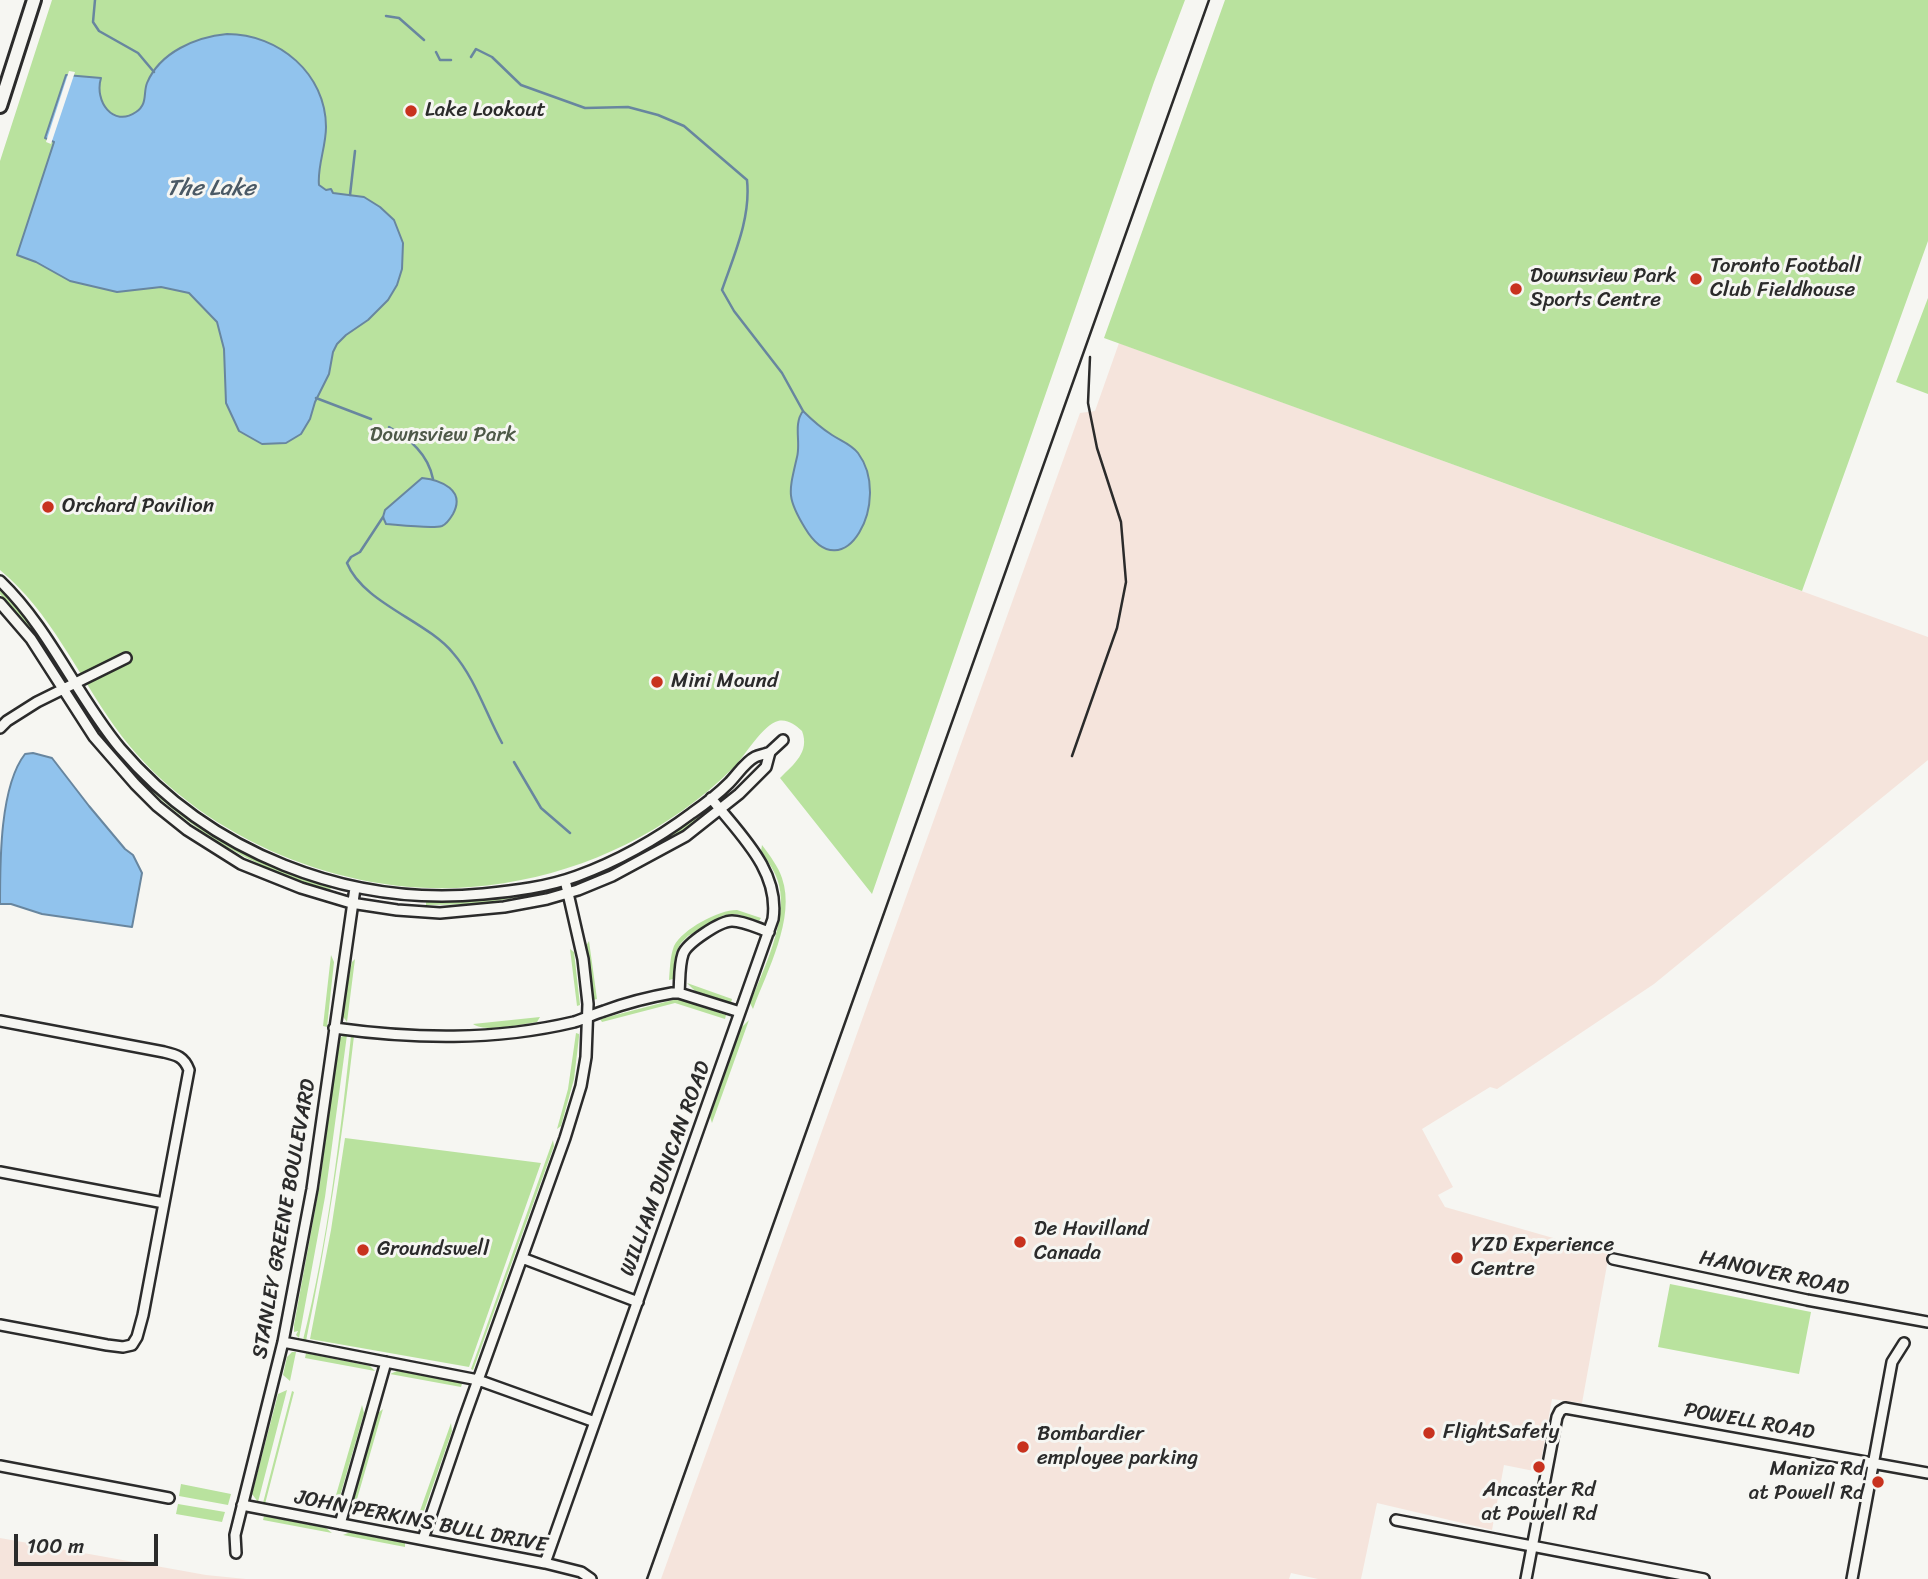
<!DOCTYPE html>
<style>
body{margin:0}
#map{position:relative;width:1928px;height:1579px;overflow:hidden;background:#f6f6f2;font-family:Sriracha,sans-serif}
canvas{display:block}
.scale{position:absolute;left:14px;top:1534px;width:144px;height:32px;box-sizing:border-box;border:4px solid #2b2b2b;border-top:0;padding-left:9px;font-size:21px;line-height:24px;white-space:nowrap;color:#2b2b2b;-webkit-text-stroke:5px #f6f6f2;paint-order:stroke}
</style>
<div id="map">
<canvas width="1928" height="1579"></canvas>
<div class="scale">100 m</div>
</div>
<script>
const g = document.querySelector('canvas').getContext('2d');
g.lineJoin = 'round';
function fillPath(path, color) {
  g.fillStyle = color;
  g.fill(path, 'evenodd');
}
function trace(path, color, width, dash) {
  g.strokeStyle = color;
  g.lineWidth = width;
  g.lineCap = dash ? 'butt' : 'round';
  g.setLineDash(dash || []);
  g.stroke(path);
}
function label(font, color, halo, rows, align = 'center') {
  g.font = font + ' Sriracha,sans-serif';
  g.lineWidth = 6;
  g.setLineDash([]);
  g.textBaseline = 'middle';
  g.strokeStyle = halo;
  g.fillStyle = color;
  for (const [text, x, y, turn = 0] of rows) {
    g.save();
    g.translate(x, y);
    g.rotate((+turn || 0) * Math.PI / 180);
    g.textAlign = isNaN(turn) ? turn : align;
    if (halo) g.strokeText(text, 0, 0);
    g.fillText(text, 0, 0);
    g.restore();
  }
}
fillPath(new Path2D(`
 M1119,343L1928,637V760L1654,984L1497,1089L1490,1087L1422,1129L1453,1187L1438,1195L1445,1207L1609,1254L1582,1403L1552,1399L1539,1472L1504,1465L1492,1530L1377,1503L1361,1579H1318L1291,1573L1289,1579H661L1080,413L1095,411Z
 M0,1538L206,1575L246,1579H0Z`), '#f5e4dc');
fillPath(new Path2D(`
 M52,0H1185L1154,82L872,894L780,778C794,764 810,752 802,731C795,725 788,719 778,721C763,725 746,754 735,766C726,775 717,783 708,791C640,847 559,880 471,887C341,898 192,835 115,727C78,675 50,611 0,570V161Z
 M1225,0H1928V241L1802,591L1104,338Z
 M1928,298V394L1896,382Z
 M0,589L36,631L32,633L0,594Z
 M104,736C164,809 239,862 331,887L330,891C237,864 162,812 101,738Z
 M697,816L700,819L659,846L627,864L625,860L657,843Z
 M762,845C770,856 778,866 782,878C796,918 767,971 753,1009L750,1003C763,971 788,920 779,885C776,872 768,862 761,851Z
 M543,889L544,893L479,904L426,905V902L500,898Z
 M737,910L761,918L759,921L737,914L724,915L688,936L681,943L676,952L673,979L669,980C670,969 670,956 674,946C683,929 718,910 737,910Z
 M589,941L597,999L593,1000L586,946Z
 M570,949L574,952L580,1005L577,1006Z
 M331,955L334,962L327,1027L323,1026Z
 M355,959L347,1022L341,1014L352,962Z
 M687,983L732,999L731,1003L695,991Z
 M673,1000H682L726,1015L725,1019L675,1003L602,1022L600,1019Z
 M540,1017L537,1022C522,1024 485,1033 473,1024Z
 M749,1020L712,1123L710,1117L741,1028Z
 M576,1033L579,1034V1037L574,1079L561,1126L557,1129L568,1089Z
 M347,1035L325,1197L299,1338L296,1335L298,1331L294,1332V1325L320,1183L338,1042L341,1037Z
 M351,1036H354C342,1139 327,1240 306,1341L303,1340C328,1241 340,1137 351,1036Z
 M345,1138L541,1163L469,1367L310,1339L331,1230Z
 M553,1140L554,1146L473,1370L471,1369L483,1336Z
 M1670,1284L1811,1312L1799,1374L1658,1347Z
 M292,1352H296L290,1381L283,1375L287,1357Z
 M306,1353L370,1366L375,1371L305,1358Z
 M397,1371L460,1382L462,1384L461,1387L390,1374Z
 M287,1390L258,1502L252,1494L278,1394Z
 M292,1391L294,1392L265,1504L263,1503Z
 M362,1405L364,1413L336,1510L332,1509Z
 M383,1409L353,1513L349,1512L378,1413Z
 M451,1423L452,1431L419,1525H415Z
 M181,1484L231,1494L228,1505L179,1496Z
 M178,1504L225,1512L222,1522L176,1514Z
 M264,1516L326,1528L332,1533L263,1520Z
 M348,1533H352L405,1543V1547L343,1535Z`), '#b9e29e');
const water = new Path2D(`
 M227,34C279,34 326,74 326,127C326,147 317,167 319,185L326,190L331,189L333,193L364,197L380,207L394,220L403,243L402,269L397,285L388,300L368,320L346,335L337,344L333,352L329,374L315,402L310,419L301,434L286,443L262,444L239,431L226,403L224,349L217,322L189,293L161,287L117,292L70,281L36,262L17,255L54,142L45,138L66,75L101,78C94,101 113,128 136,112C148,104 143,93 147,83C160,52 196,37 227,34Z
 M803,411C812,420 821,428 832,435C841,441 851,444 858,453C893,500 844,593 805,528C786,497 789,492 797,457C801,442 793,424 803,411Z
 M422,478C441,480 466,490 453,514C450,519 447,524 442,526C432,529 399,525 386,524L383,517L385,510Z
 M33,753L52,758L89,806L125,849L133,855L142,873L132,927L42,914L11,904H0C0,860 0,786 25,754Z`);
fillPath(water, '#91c3ed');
trace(water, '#68869f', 2);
fillPath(new Path2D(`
 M69,71L75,72L51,144L46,142Z`), '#f6f6f2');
trace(new Path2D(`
 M95,0L93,22L99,31L138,53L154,72
 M386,16L399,18L424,40
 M436,52L440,60H451
 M471,57L476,49L492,57L521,85L585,108L628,107L658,115L684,126L747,180C751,218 734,255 722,290L734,311L782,373L803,411
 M350,195L355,151
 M316,398L371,419
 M389,427C410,439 428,454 433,479
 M383,517L360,552L351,557L347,563C363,603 427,621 453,653C475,678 486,714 502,743
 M514,762L541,808L570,833`), '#68869f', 2.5);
const minor = new Path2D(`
 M0,581C50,629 76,695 120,748C210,853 347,907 483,894C514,891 547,887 577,876C618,861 657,839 692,813C705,804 718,794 729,783C737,775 745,762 755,757C759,755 766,754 770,752
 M0,603L31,639L94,737L135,784L157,806L187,830L241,864L301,888L351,903L397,910L440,913L504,907L547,899L578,890L612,876L686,836L739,794L766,767L770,752L783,740
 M0,728L7,721L37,702L126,658
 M679,993C680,980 679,966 683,954C687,943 720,921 732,921C744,921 757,928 769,932
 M0,1021L164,1052C177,1055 184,1057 189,1070L143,1315L137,1337L132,1345L123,1347L107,1345L0,1325
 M334,1028C414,1039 494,1041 574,1022C584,1019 594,1014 604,1011C626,1003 649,997 672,993H679L740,1012
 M0,1172L164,1203
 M522,1258L638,1302
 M1613,1259L1807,1300L1928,1322
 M283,1342L478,1380L595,1422
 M0,1466L169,1498
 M242,1505L545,1563L581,1572L591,1579
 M1396,1520L1704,1579
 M340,1524L386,1362
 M423,1539L464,1419L565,1138L581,1086L586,1057L588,1004L583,959L565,880
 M236,1553L235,1535L283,1342L312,1189L355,888
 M545,1563L773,919C780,870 739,834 711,798
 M1526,1579L1557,1417L1560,1411L1565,1408L1928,1473
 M1852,1579L1892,1362L1904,1343`);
const secondary = new Path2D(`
 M0,106L34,0`);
trace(minor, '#2b2b2b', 14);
trace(secondary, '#2b2b2b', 18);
trace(minor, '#f6f6f2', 9);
trace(secondary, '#f6f6f2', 12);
trace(new Path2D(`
 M1072,756L1117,628L1126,582L1121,522L1097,448L1088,403L1090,357
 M647,1579L1209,0`), '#2b2b2b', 2.5);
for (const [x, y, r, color] of [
 [411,111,7,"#c8321e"],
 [1696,279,7,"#c8321e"],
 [1516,289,7,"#c8321e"],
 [48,507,7,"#c8321e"],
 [657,682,7,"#c8321e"],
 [1020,1242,7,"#c8321e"],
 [363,1250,7,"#c8321e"],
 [1457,1258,7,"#c8321e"],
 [1429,1433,7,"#c8321e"],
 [1023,1447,7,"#c8321e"],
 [1539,1467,7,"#c8321e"],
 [1878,1482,7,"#c8321e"]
]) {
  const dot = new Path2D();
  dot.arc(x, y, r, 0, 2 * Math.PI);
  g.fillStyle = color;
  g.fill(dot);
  trace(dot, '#f6f6f2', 2.5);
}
label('21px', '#2b2b2b', '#f6f6f2', [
 ["Lake Lookout",425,111],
 ["Toronto Football",1710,267],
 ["Club Fieldhouse",1710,291],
 ["Downsview Park",1530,277],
 ["Sports Centre",1530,301],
 ["Orchard Pavilion",62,507],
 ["Mini Mound",671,682],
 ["De Havilland",1034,1230],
 ["Canada",1034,1254],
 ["YZD Experience",1471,1246],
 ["Centre",1471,1270],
 ["Groundswell",377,1250],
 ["FlightSafety",1443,1433],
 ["Bombardier",1037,1435],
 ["employee parking",1037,1459],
 ["Maniza Rd",1864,1470,"right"],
 ["at Powell Rd",1864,1494,"right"],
 ["Ancaster Rd",1539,1491,"center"],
 ["at Powell Rd",1539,1515,"center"]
], 'left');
label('21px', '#4e5948', '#f6f6f2', [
 ["Downsview Park",443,436]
]);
label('21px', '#2b2b2b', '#f6f6f2', [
 ["WILLIAM DUNCAN ROAD",666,1169,-70],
 ["STANLEY GREENE BOULEVARD",285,1219,-80],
 ["HANOVER ROAD",1774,1274,12],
 ["POWELL ROAD",1749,1422,10],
 ["JOHN PERKINS BULL DRIVE",421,1522,11]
]);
label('italic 23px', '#4a5965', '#f6f6f2', [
 ["The Lake",211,189]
]);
</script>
